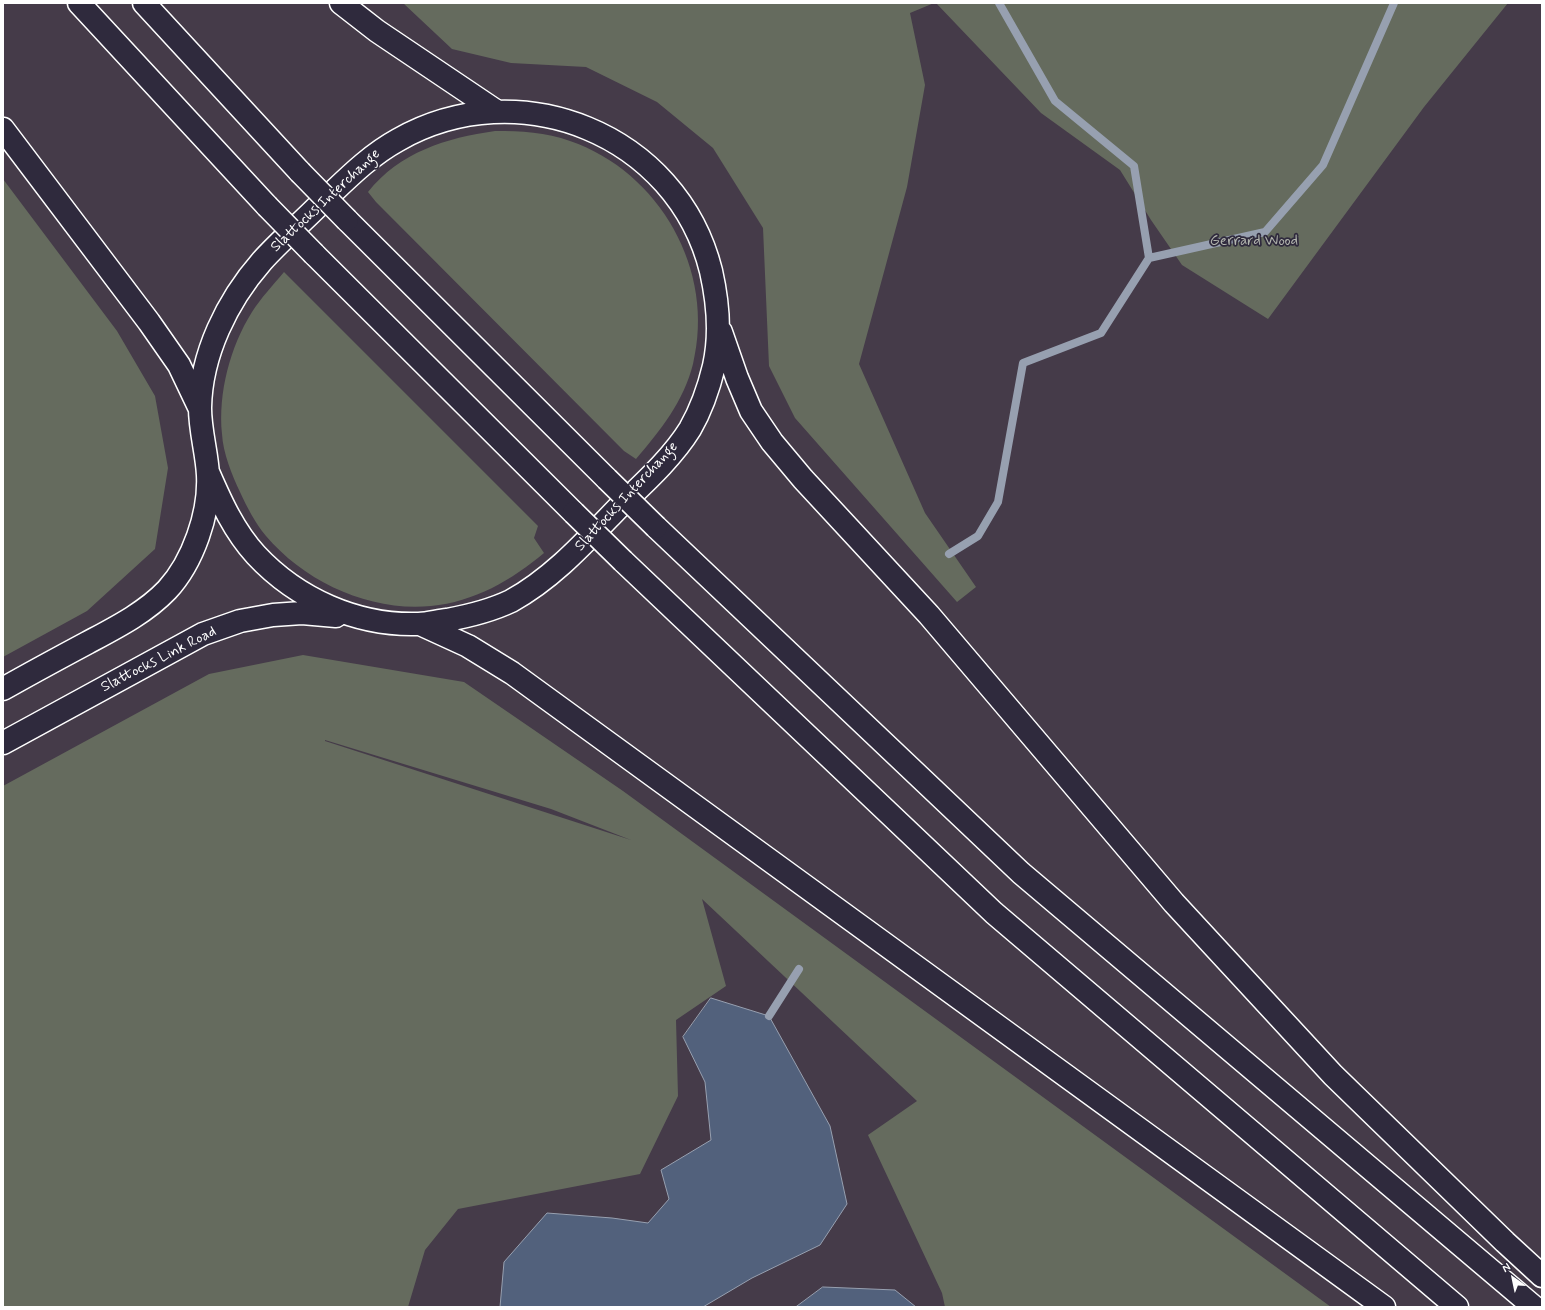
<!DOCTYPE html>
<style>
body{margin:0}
#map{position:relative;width:1545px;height:1310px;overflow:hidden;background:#453b49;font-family:Mynerve,sans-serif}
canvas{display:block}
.frame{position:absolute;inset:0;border:4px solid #fff;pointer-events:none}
.north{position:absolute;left:1493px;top:1258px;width:40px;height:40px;-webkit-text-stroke:3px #2f2a3d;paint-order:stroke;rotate:327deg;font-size:11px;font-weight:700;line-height:16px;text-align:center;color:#fff}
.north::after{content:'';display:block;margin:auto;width:14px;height:18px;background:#fff;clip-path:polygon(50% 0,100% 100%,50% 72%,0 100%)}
</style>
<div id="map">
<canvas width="1545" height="1310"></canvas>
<div class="frame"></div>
<div class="north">N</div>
</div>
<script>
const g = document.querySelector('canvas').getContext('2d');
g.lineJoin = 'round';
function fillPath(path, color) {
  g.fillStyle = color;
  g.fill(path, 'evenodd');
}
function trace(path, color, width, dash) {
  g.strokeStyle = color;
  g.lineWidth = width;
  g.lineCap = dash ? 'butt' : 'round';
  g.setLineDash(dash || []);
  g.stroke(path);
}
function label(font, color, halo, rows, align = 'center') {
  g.font = font + ' Mynerve,sans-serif';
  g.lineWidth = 3.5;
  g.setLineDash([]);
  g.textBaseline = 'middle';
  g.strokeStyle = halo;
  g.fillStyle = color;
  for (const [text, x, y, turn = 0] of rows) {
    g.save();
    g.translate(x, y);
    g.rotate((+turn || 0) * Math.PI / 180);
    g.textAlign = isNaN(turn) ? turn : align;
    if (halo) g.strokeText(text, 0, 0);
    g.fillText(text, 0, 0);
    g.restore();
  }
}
fillPath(new Path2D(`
 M403,3H934L910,13L925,85L907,187L859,364L925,513L976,587L957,602L795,418L769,366L763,228L713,148L657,102L586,67L511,63L452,49Z
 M936,3H1508L1424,107L1268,319L1182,265L1151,220L1120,170L1041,113Z
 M495,131C521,131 546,132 570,141C660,172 716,271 693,364C684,401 660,431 636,459L624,451L376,202L368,192C400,152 446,138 495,131Z
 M3,179L117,331L155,396L168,468L155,549L87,611L3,657Z
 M284,272L538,526L534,538L544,553C512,580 474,602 431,606C370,612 305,582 266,536C255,523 247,507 240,492C232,475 223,453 222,434C218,393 230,347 252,312C261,298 273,285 284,272Z
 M303,655L464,682L623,791L1331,1307H945L942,1293L868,1135L917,1101L702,899L726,986L676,1020L678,1096L640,1174L458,1209L425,1250L408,1307H3V786L209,674ZM325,740L551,809L631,840L325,741Z`), '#656b5e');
const water = new Path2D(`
 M711,998L769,1016L830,1126L847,1204L820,1245L752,1278L703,1307H500L504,1262L547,1213L612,1218L648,1223L669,1199L661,1170L711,1140L705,1082L683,1037Z
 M823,1287L895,1290L916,1307H796Z`);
fillPath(water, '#52617c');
trace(water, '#97a0b0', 1);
trace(new Path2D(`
 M999,3L1055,101L1134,166L1149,258
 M949,554L978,536L998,502L1023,363L1101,333L1149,258L1265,232L1323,165L1394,3
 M769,1016L799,969`), '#97a0b0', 8);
const highway = new Path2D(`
 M79,3L267,206
 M144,3L300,172
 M341,3L377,31L496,111
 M3,129L149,322L179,365L200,409
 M347,220L607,479
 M314,254L574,513
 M721,332L737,378L751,411L772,442L803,479L929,615L1174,903L1333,1075L1505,1242L1542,1276
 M656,527L1021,873L1534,1307
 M623,561L994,913L1457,1307
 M420,624L468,646L512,673L1384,1307
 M3,689C31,673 59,658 87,643C115,628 145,613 167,590C193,562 210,513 208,475C207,453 200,431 200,408C201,354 227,301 262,261C279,242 299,225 317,207C343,183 367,157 398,140C519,71 677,134 711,271C718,302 721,335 714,366C709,387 701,410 690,429C672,458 644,483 619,507C586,541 553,578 511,601C490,611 469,616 447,620C437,621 428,624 418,624C357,626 297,599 256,555C234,531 221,502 208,472
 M3,743L203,634L240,621L273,615L302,613L336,616`);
trace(highway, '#fff', 25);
trace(highway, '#2f2a3d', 22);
const highwayBridge = new Path2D(`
 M300,172L347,220
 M267,206L314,254
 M607,479L656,527
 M574,513L623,561`);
trace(highwayBridge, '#fff', 25, []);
trace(highwayBridge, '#2f2a3d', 22);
label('15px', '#fff', '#2f2a3d', [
 ["Slattocks Interchange",326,201,-43],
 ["Slattocks Interchange",627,497,-47],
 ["Slattocks Link Road",159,660,-27]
]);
label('15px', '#b2b5ae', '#2f2a3d', [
 ["Gerrard Wood",1254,242]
]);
</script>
